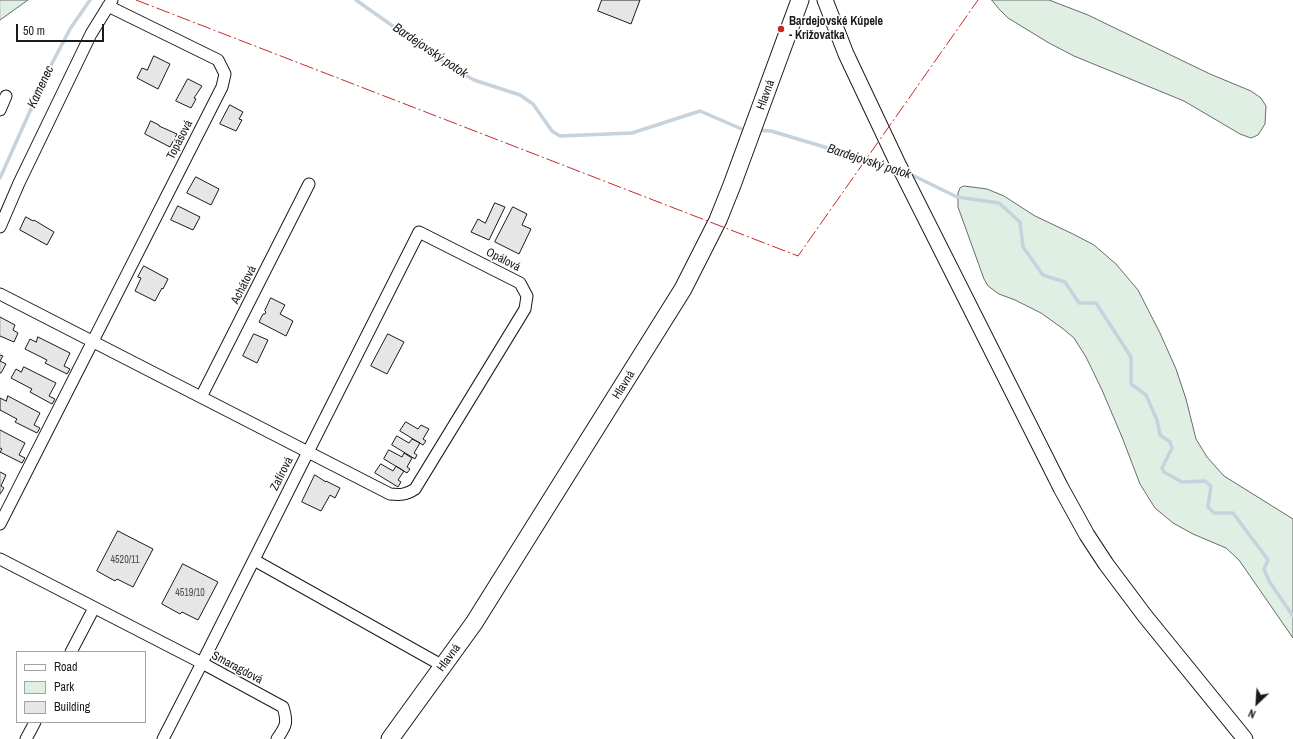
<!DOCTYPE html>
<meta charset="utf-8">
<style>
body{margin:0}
#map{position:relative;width:1293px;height:739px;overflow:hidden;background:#fff;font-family:"Archivo Narrow",sans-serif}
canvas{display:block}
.legend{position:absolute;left:16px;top:651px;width:130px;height:72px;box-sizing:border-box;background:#fff;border:1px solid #a3a3a3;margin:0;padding:5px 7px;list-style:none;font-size:12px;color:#1a1a1a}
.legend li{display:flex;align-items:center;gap:8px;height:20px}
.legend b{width:20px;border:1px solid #a3a3a3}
.north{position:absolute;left:1237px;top:683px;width:40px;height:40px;-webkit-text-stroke:3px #fff;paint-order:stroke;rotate:205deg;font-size:11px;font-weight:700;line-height:16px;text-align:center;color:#1a1a1a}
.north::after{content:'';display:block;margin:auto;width:14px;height:18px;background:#1a1a1a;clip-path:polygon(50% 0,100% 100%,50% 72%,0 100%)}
.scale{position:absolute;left:16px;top:24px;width:88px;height:18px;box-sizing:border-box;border:2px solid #1a1a1a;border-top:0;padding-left:5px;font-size:12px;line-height:14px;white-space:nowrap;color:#1a1a1a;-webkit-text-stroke:3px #fff;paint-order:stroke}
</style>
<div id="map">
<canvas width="1293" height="739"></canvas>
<ul class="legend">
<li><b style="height:5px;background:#fff"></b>Road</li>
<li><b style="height:11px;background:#e0efe3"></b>Park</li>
<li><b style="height:11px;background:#e6e6e6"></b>Building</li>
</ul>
<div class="north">N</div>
<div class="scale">50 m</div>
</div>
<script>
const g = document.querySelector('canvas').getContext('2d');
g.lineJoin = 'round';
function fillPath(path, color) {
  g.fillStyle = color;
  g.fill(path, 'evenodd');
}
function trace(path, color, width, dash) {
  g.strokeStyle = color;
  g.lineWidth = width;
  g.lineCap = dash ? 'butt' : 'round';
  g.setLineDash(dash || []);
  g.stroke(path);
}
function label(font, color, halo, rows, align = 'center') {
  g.font = font + ' "Archivo Narrow",sans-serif';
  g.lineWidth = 3;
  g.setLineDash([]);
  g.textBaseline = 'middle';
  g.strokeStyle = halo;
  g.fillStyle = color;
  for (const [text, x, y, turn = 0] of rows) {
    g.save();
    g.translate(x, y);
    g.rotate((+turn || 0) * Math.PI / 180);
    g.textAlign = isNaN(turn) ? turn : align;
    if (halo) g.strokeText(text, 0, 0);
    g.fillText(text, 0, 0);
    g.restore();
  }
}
const green = new Path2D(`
 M0,0H28L0,20Z
 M992,0H1049L1088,15L1210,74L1251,91L1261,98L1266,106L1265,124L1258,135L1251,138L1240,134L1184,101L1074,56L1049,43L1008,18L999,9Z
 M964,186L987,189L1004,196L1035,216L1073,234L1094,245L1116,264L1138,290L1160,333L1176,369L1186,399L1196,439L1207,457L1224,476L1293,519V638L1239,560L1226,548L1193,534L1173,523L1155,508L1140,484L1122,437L1102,390L1086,357L1074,338L1062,328L1041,313L1015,300L999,294L988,286L984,279L958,207V193L960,188Z`);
fillPath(green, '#e0efe3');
trace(green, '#6a6a6a', 1);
trace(new Path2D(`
 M356,0L445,63L474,80L520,95L533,104L552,131L560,136L632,133L700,111L744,130H748
 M756,130L771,131L895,168
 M908,173L957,197L999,203L1020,222L1023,247L1043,275L1065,282L1079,303H1096L1131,357V384L1146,395L1157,420L1160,435L1170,442L1172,448L1162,468L1164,472L1182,482L1205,481L1211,486L1208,507L1214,513H1233L1263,553L1268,560L1264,569L1269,581L1293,616
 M0,178L48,71L70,29L90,0`), '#c6d2dc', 3.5);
const building = new Path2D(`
 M602,0H640L631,24L598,11Z
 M154,56L170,64L158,89L137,78L142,68L147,70Z
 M188,79L202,86L194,98L196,99L191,108L176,101Z
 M230,105L243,112L239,119L242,120L236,131L220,124Z
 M151,121L159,125V126L177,134L170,147L145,134Z
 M196,177L219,189L211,205L187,193Z
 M495,203L505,207L489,240L471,232L478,219L485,223Z
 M178,206L200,217L193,230L171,220Z
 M513,207L527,214L522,225L531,229L519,254L495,242Z
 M26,217L33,221L34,220L54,232L47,245L20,230Z
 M144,266L168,279L163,289L162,288L155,301L135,291L141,278L138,277Z
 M271,298L285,305L280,314L293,321L286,336L259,322L263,314H265L266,312L265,311Z
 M0,317L15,325L13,330L18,333L14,342L0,336Z
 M254,334L268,340L257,363L243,356Z
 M388,334L404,342L387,374L371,366Z
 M38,337L70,353L64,366L70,369L67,374L45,363L47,360L25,349L30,339L36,342Z
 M0,355L3,356L0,361L6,364L1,373H0Z
 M24,367L56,383L49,396L55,399L52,404L30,392L32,389L11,378L16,369L21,372Z
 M8,396L40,413L34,425L40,428L37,433L15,422L17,419L0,410V398L6,401Z
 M406,422L418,429L421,425L429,429L423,439L426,441L423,445L400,431Z
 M0,430L25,443L19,455L25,458L22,463L0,452L2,449L0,448Z
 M397,436L409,443L412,439L420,443L414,453L417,455L415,459L392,445Z
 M389,450L402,457L404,453L412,458L407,467L410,469L407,473L384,459Z
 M381,464L393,471L396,466L404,471L398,480L401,482L398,487L375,473Z
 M0,472L6,475L1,486L4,488L0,494Z
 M315,475L326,482V481L340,488L335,498L330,495L321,511L302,502Z
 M118,531L153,549L133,587L117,579L115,581L97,571Z
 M183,564L218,582L198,620L182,612L180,614L162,604Z`);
fillPath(building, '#e6e6e6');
trace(building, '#1a1a1a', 1);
const street = new Path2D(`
 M0,110L6,96
 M0,227L19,183L91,34L112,0
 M419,232L520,283L527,296L525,309L415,489C406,495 400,495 390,494L308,452Z
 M0,294L308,452L202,663L0,559
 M201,397L309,184
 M0,524L222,87L225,74L218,60L108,6
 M254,560L443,666
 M71,652L94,608
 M26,739L35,722
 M163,739L202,663L283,707C288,723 286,726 277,739`);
const secondary = new Path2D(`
 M825,0L846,54L897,162L1061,488L1087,535L1106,564L1145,616L1245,739`);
const primary = new Path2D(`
 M390,739L474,623L683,289L718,220L732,185L800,0`);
trace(street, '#1a1a1a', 13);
trace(secondary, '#1a1a1a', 17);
trace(primary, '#1a1a1a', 19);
trace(street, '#fff', 11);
trace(secondary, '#fff', 15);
trace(primary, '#fff', 17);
trace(new Path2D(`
 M136,0L798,256L978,0`), '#c62828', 1, [14, 3, 2, 3]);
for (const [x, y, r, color] of [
 [781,29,4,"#c62828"]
]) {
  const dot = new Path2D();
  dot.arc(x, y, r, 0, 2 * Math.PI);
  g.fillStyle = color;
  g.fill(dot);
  trace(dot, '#fff', 1.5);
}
label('10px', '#4d4d4d', null, [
 ["4520/11",125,560],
 ["4519/10",190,593]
]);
label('bold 12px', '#1a1a1a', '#fff', [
 ["Bardejovské Kúpele",789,22],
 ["- Križovatka",789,36]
], 'left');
label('12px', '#1a1a1a', '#fff', [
 ["Hlavná",766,95,-70],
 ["Topásová",180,140,-63],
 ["Opálová",503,260,27],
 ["Achátová",244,285,-63],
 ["Hlavná",624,385,-58],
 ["Zafírová",282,474,-63],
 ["Hlavná",449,658,-54],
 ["Smaragdová",237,668,28]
]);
label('italic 13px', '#1a1a1a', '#fff', [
 ["Bardejovský potok",430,51,34],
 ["Kamenec",41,87,-65],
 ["Bardejovský potok",869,162,18]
]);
</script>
